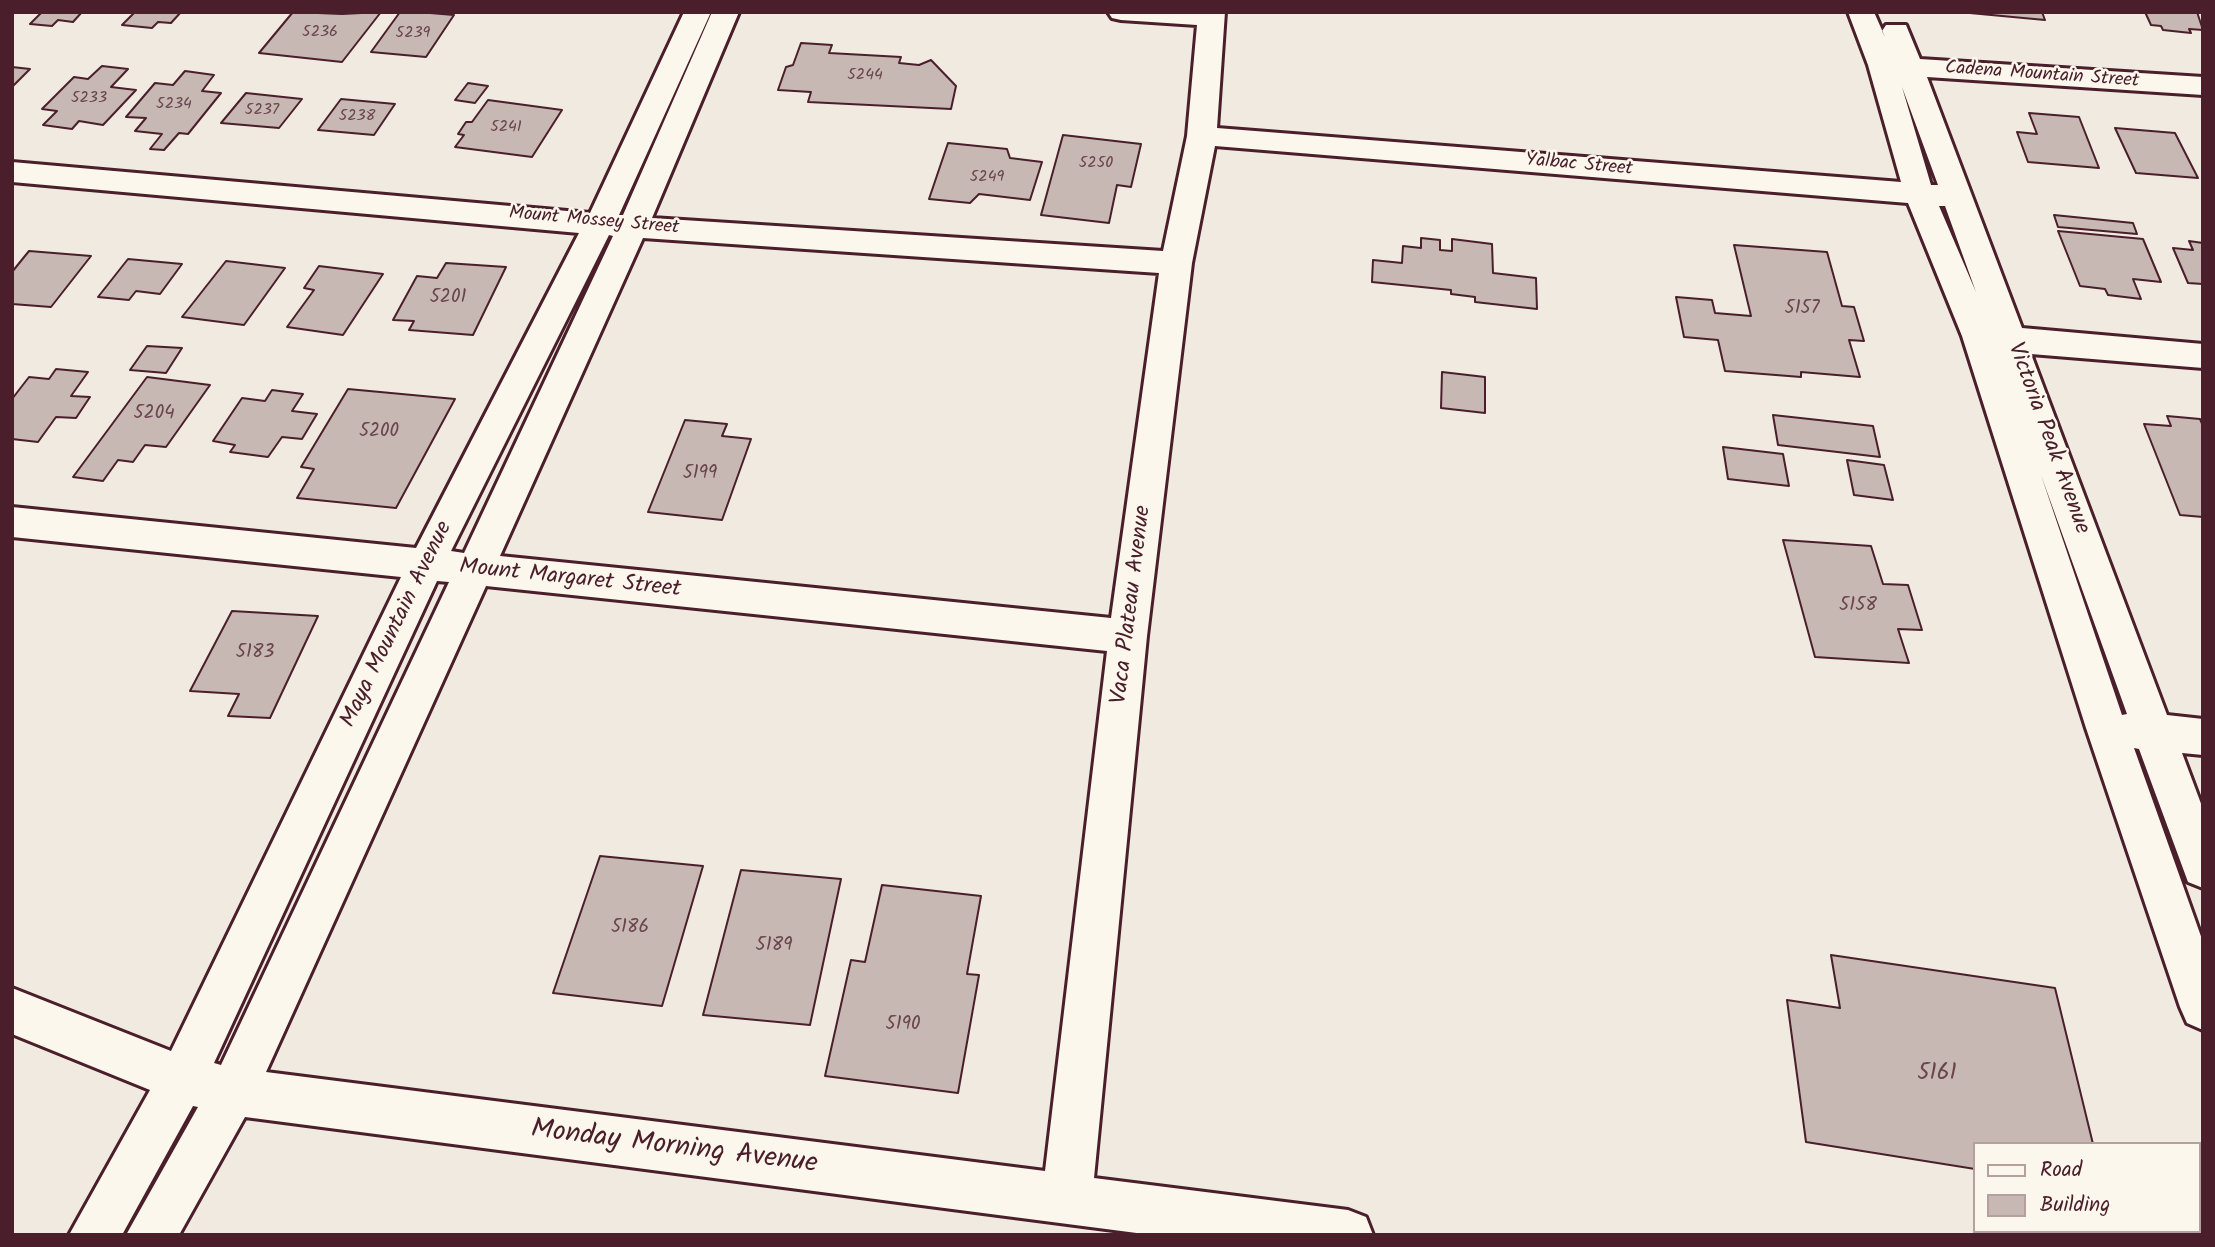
<!DOCTYPE html>
<style>
body{margin:0}
#map{position:relative;width:2215px;height:1247px;overflow:hidden;background:#f0eae0;font-family:Kalam,sans-serif}
canvas{display:block}
.frame{position:absolute;inset:0;border:14px solid #4a1f2b;pointer-events:none}
.legend{position:absolute;left:1973px;top:1142px;width:228px;height:91px;box-sizing:border-box;background:#fbf7ec;border:2px solid #b4a19f;margin:0;padding:9px 12px;list-style:none;font-size:21px;color:#4a1f2b}
.legend li{display:flex;align-items:center;gap:14px;height:35px}
.legend b{width:35px;border:2px solid #b4a19f}
</style>
<div id="map">
<canvas width="2215" height="1247"></canvas>
<div class="frame"></div>
<ul class="legend">
<li><b style="height:9px;background:#fbf7ec"></b>Road</li>
<li><b style="height:19px;background:#c8b8b3"></b>Building</li>
</ul>
</div>
<script>
const g = document.querySelector('canvas').getContext('2d');
g.lineJoin = 'round';
function fillPath(path, color) {
  g.fillStyle = color;
  g.fill(path, 'evenodd');
}
function trace(path, color, width, dash) {
  g.strokeStyle = color;
  g.lineWidth = width;
  g.lineCap = dash ? 'butt' : 'round';
  g.setLineDash(dash || []);
  g.stroke(path);
}
function label(font, color, halo, rows, align = 'center') {
  g.font = font + ' Kalam,sans-serif';
  g.lineWidth = 5;
  g.setLineDash([]);
  g.textBaseline = 'middle';
  g.strokeStyle = halo;
  g.fillStyle = color;
  for (const [text, x, y, turn = 0] of rows) {
    g.save();
    g.translate(x, y);
    g.rotate((+turn || 0) * Math.PI / 180);
    g.textAlign = isNaN(turn) ? turn : align;
    if (halo) g.strokeText(text, 0, 0);
    g.fillText(text, 0, 0);
    g.restore();
  }
}
const building = new Path2D(`
 M35,12H82L73,22L58,20L52,26L30,24L41,13Z
 M135,12H181L171,23L158,22L152,28L122,25Z
 M293,12L342,14L381,12L342,62L259,53Z
 M400,12H418L454,15L426,57L371,52Z
 M1959,12H2042L2045,20Z
 M2145,12H2197L2203,30L2189,29L2191,33L2163,30L2161,26L2151,25Z
 M801,43L832,45L829,53L901,57L899,63L919,65L931,60L956,86L951,109L808,102L811,92L778,90L786,67L793,65Z
 M102,66L128,69L111,87L136,90L103,125L79,121L72,129L43,125L57,111L42,109L74,77L88,79Z
 M12,67L30,69L12,87Z
 M185,71L214,75L202,91L221,93L188,134L179,133L164,150L150,149L162,134L135,131L146,118L126,117L155,83L173,85Z
 M468,83L488,86L475,103L455,100Z
 M246,93L302,99L279,128L221,123Z
 M341,99L395,104L374,135L318,130Z
 M488,100L562,110L532,157L455,147L464,135L458,134L466,122H472Z
 M2029,113L2079,117L2099,168L2028,162L2017,132L2037,134Z
 M2115,128L2175,133L2198,178L2136,173Z
 M1063,135L1141,144L1131,187L1117,185L1109,223L1041,215Z
 M948,143L1007,149L1010,158L1042,162L1030,200L979,194L970,203L929,199Z
 M2054,215L2133,223L2137,234L2058,227Z
 M2058,231L2143,239L2161,282L2133,279L2141,299L2108,295L2105,289L2080,286Z
 M1421,238L1440,240V250L1452,251V239L1492,244L1493,273L1536,278L1537,309L1475,302V297L1451,294V290L1372,282L1373,260L1402,263L1403,246L1421,248Z
 M2189,241L2203,243V284L2188,283L2173,248L2193,250Z
 M1734,245L1827,252L1842,306L1854,307L1864,341L1849,340L1860,377L1801,372V377L1725,371L1718,340L1684,337L1676,297L1712,300L1715,313L1751,316Z
 M29,251L91,256L51,307L12,304V272Z
 M128,259L182,264L160,294L136,291L129,300L98,297Z
 M226,261L285,268L244,325L182,317Z
 M446,263L506,267L473,335L409,330L414,321L393,320L417,276L437,278Z
 M319,266L383,274L343,335L287,327L314,290L304,288Z
 M147,346L182,348L166,373L130,370Z
 M56,369L88,372L71,396L90,397L76,418L56,417L38,442L12,439V399L29,377L49,379Z
 M1442,372L1485,377V413L1441,408Z
 M147,377L210,385L166,447L145,445L133,462L118,460L103,481L73,477Z
 M348,389L455,399L396,508L297,498L314,469L301,467Z
 M272,390L303,394L292,411L317,414L302,439L282,437L268,457L230,452L235,445L213,441L242,398L265,401Z
 M1773,415L1873,426L1880,457L1778,445Z
 M2167,416L2200,419L2203,426V517L2180,515L2144,424L2171,426Z
 M685,420L727,424L722,436L751,439L722,520L648,512Z
 M1723,447L1783,454L1789,486L1728,479Z
 M1847,460L1884,465L1893,500L1854,495Z
 M1783,540L1871,546L1883,584L1908,585L1922,630L1898,629L1909,663L1815,657Z
 M232,611L318,616L270,718L228,716L239,694L190,691Z
 M600,856L703,866L662,1006L553,993Z
 M741,870L841,879L810,1025L703,1015Z
 M882,885L981,896L967,974L979,975L958,1093L825,1076L851,960L865,962Z
 M1831,955L2055,988L2093,1144H1975V1169L1806,1142L1787,1000L1840,1008Z`);
fillPath(building, '#c8b8b3');
trace(building, '#4a1f2b', 2);
const minor = new Path2D(`
 M684,12H711L619,215H623L712,12H739L652,218L1163,251L1187,136L1197,25L1121,20L1112,18L1108,12H1225L1217,128L1901,182L1868,65L1848,12H1874L1885,37L1882,31L1886,25H1906L1920,59L2203,77V95L1927,77L2022,328L2203,344V368L2031,354L2167,715L2203,719V755L2182,753L2203,809V888L2188,882L2139,749L2134,748L2203,942V1030L2187,1023L2180,1007L2086,728L1962,336L1908,203L1215,146L1192,263L1147,636L1094,1178L1348,1210L1366,1217L1373,1235H1152L245,1117L179,1235H126L198,1107L193,1106L122,1235H69L150,1090L12,1034V988L171,1051L401,577L12,537V507L416,548L579,233L12,182V162L590,213ZM1902,87L1938,185H1931ZM1939,206H1945L1976,292ZM609,235L613,236L464,553L451,551ZM643,238L1159,273L1111,618L500,556ZM2041,475L2127,714L2122,715ZM437,581L449,582L221,1065L214,1063ZM486,586L1107,651L1045,1171L266,1072Z`);
trace(minor, '#4a1f2b', 6);
fillPath(minor, '#fbf7ec');
label('16px', '#6a454d', null, [
 ["5236",320,33],
 ["5239",413,34],
 ["5244",865,76],
 ["5233",89,99],
 ["5234",174,105],
 ["5237",262,111],
 ["5238",357,117],
 ["5241",506,128],
 ["5250",1096,164],
 ["5249",987,178]
]);
label('19px', '#4a1f2b', '#fbf7ec', [
 ["Cadena Mountain Street",2042,76,4],
 ["Yalbac Street",1579,166,5],
 ["Mount Mossey Street",594,222,5]
]);
label('19px', '#6a454d', null, [
 ["5201",448,299],
 ["5157",1802,310],
 ["5204",154,415],
 ["5200",379,433],
 ["5199",700,475],
 ["5158",1858,607],
 ["5183",255,654],
 ["5186",630,929],
 ["5189",774,947],
 ["5190",903,1026]
]);
label('23px', '#4a1f2b', '#fbf7ec', [
 ["Victoria Peak Avenue",2047,439,70],
 ["Mount Margaret Street",570,580,6],
 ["Vaca Plateau Avenue",1133,605,-83],
 ["Maya Mountain Avenue",398,625,-64]
]);
label('23px', '#6a454d', null, [
 ["5161",1937,1075]
]);
label('28px', '#4a1f2b', '#fbf7ec', [
 ["Monday Morning Avenue",674,1149,7]
]);
</script>
